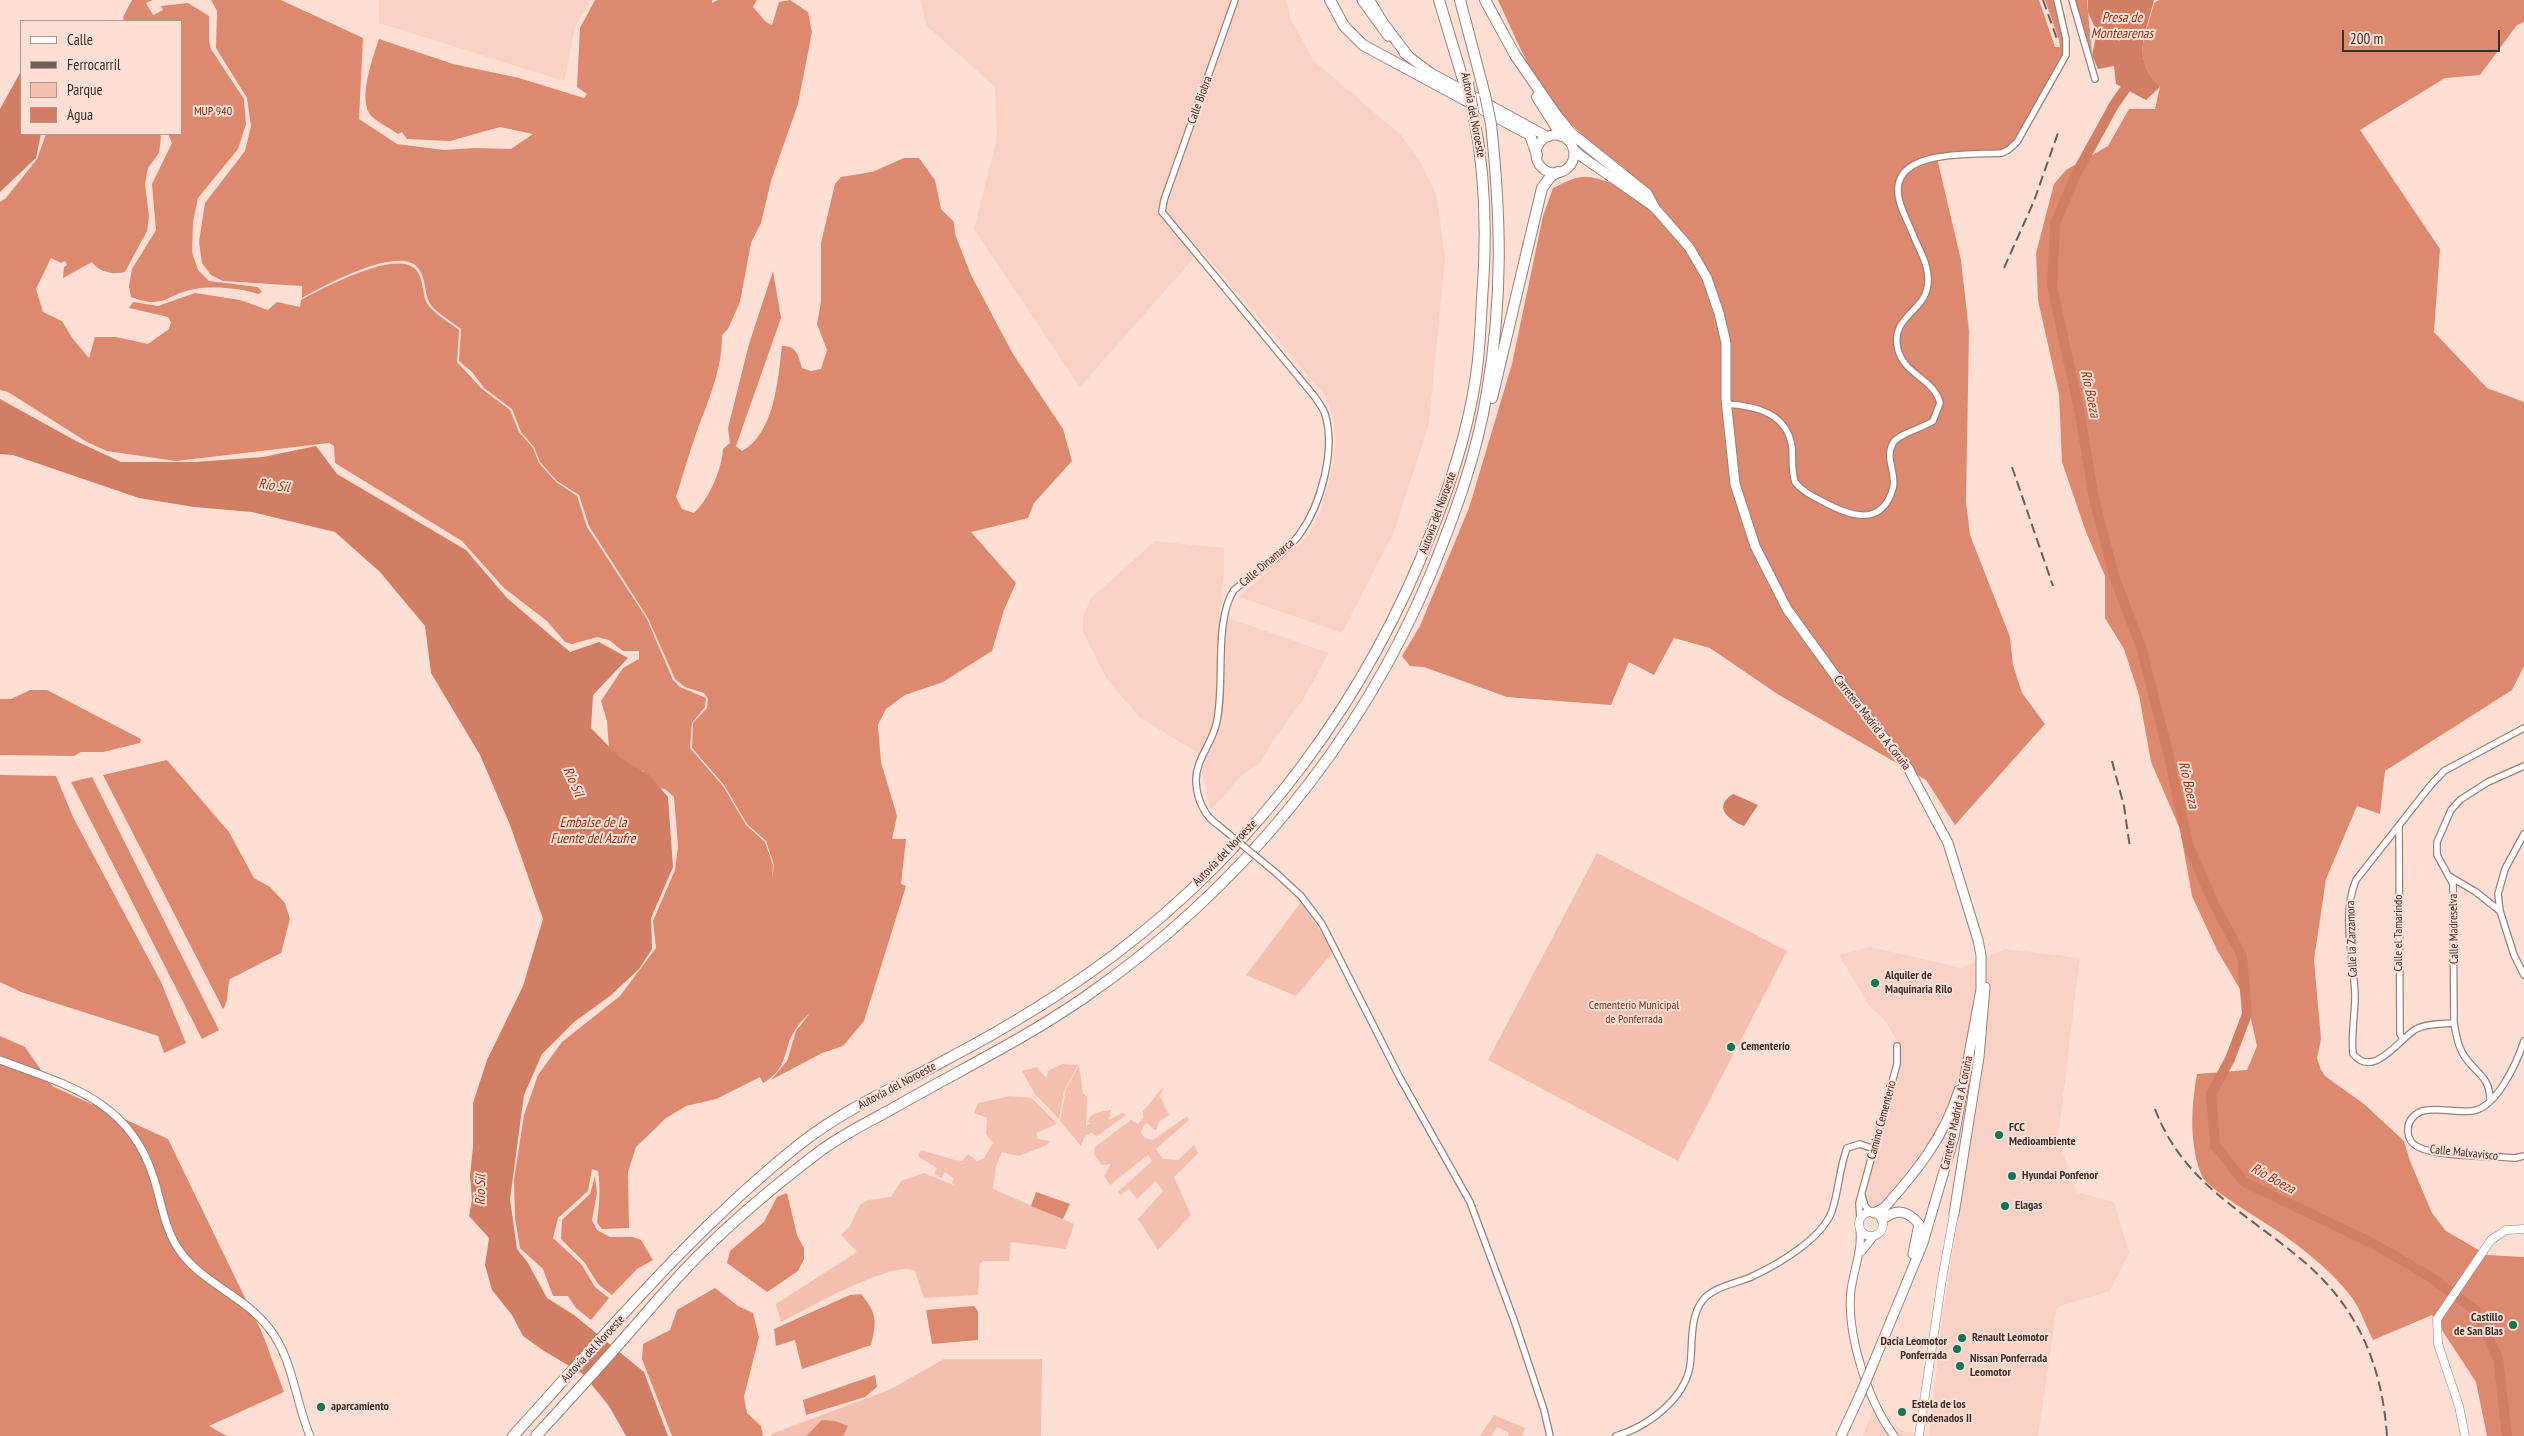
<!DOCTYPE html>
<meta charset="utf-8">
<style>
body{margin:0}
#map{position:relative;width:2524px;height:1436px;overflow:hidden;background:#ffded4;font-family:"PT Sans Narrow",sans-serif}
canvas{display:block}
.legend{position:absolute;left:20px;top:20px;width:162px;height:115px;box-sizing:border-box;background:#ffded4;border:1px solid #b19890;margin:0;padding:6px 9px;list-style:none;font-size:15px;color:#3b2f2b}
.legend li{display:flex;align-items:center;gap:10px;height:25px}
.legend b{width:25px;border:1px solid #b19890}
.scale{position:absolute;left:2342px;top:30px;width:158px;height:22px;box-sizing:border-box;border:2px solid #3b2f2b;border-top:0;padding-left:6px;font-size:15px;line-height:18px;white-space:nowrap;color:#3b2f2b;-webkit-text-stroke:4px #ffded4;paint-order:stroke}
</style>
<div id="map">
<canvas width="2524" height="1436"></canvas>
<ul class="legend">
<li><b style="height:6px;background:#fff"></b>Calle</li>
<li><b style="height:6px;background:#705e59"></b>Ferrocarril</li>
<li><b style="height:14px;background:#f4bfaf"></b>Parque</li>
<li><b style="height:14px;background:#d17e65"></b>Agua</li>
</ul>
<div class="scale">200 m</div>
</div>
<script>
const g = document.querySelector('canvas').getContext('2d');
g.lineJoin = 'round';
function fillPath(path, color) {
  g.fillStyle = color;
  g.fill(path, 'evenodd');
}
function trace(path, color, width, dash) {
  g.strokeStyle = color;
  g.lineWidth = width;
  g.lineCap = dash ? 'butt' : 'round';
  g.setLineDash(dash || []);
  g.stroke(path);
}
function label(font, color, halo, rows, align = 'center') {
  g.font = font + ' "PT Sans Narrow",sans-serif';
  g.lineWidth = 4;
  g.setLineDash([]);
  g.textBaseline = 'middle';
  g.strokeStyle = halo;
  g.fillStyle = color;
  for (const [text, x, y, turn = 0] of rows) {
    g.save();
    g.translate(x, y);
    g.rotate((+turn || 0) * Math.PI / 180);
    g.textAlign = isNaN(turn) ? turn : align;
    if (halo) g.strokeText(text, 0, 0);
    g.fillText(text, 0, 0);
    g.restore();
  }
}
fillPath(new Path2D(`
 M379,0H591L575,27L564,81L379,23Z
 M920,0H1287L1290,18L1314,61L1401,135L1419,160L1437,196L1445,258L1429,423L1394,532L1342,633L1239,597L1308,536L1320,513L1334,463L1336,436L1333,416L1324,394L1201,250L1080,387L974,229L997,138L995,87L927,26Z
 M1155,541L1224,548V572L1219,615L1329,653L1303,700L1272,742L1260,763L1241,776L1211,810L1198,753L1139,717L1107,679L1083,632V619L1090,599Z
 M1870,947L1962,968L2005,949L2080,958L2058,1137L2076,1192L2114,1202L2129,1253L2110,1291L2057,1307L2038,1436H1863L1874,1407L1902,1431L1929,1435L1943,1314L1978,1085L1956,1084L1933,1138L1879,1207L1871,1206L1865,1199L1876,1145L1901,1058L1899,1044L1884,1019L1870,1007L1839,955Z`), '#f9d1c5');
fillPath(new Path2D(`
 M1597,853L1787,951L1678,1161L1488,1060Z
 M1301,902L1334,951L1296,996L1246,975Z
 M1062,1064L1078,1065L1064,1091L1059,1119L1035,1094L1022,1071L1037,1067L1046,1078L1048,1071Z
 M1079,1065L1083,1093L1087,1097L1086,1126L1091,1123L1087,1122C1091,1112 1100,1112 1111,1110L1109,1120L1122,1113L1126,1115L1097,1136L1091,1133L1084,1137L1081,1146L1060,1121L1066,1089Z
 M1164,1087L1160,1096L1169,1115L1159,1122L1156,1131L1147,1123L1144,1124L1141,1133L1145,1138L1153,1140L1187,1116L1189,1120L1156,1149L1163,1159L1178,1160L1194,1145L1198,1153L1174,1177L1191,1215L1158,1250L1138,1219L1163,1191L1156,1181L1137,1199L1129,1189L1121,1195L1118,1192L1152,1161L1148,1155L1110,1185L1104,1176L1111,1164L1102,1165L1094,1154L1095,1147L1131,1120L1138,1124L1143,1118V1111C1152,1103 1155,1094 1164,1087Z
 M1010,1096L1032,1098L1057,1124L1036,1133L1038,1139L1050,1141L1047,1145L1019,1156L1002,1152L996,1166L993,1189L1074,1224L1066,1249L1011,1242L1009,1261H983L980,1264L978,1295L924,1298L915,1271C893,1259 805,1310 781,1322L776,1304L857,1252L841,1235L850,1226L860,1205L868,1200L891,1197L901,1181L924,1173L956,1186L952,1183L954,1179L945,1172L942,1178L934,1174L937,1168L918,1156L921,1150L958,1161H962L968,1154L977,1161L984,1158L993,1143L986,1134L987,1118L974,1113L978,1103Z
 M944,1359H1042L1041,1436H771V1434L889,1390Z
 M1494,1415L1525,1428L1522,1436H1508L1509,1433L1497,1427L1491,1436H1480Z`), '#f4bfaf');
fillPath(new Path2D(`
 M132,0H153L146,3L153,15L163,10L161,6L188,3L209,16V41L211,49L244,99L246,124L238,149L198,198L193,222L192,252L198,270L209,281L258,287L262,292L258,294C240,288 214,286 195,289C165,294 166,310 131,297L129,286L132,269L156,230L152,184L172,143L168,134H181V21H124L123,17Z
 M211,0H281L363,38L359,119L397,144L444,150L474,148L511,149L533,134L500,127L450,141L407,139L402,132L398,134C390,128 374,121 369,113C359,95 373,57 379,39L453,64L519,78L584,98L587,94L577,87L580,28L595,0H712V3L718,0H757L753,7L766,22L772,25L779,2L790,0L808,12L812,32L798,104L771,181L761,223L751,243L740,302L728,329L722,335C722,370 709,399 697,431C689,453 683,475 676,497L682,509L694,513C709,499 722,469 723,449L730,443L728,428L749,344L773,271L781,318L736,446L742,451C775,433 778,378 782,346C797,346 798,355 802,368L811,371L821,369L827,350L817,324L821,302V243L835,184L841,177L872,172L904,158H919L935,180L941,209L954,222L955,234L971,275L1013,354L1063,429L1072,461L1034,503L1028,518L971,532L1016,583L1004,610L992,651L943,682L905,695L886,709L878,725L881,762L897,816L892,839H906L901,884L906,886L864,1021L843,1046L822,1053L771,1080L787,1061L796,1031L811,1012C806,1017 799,1023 795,1030C782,1050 790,1067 763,1083L760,1077L716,1099L686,1106L666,1118L636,1147L628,1172L629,1228L602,1229L597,1223C599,1205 601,1189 598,1171L592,1169L588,1191L558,1218L553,1238L582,1265L595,1287L609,1298L591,1320L576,1308L568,1296H553L543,1269L520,1248L515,1218L514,1180L524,1115L538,1075L562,1042L620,996L656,948L653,921L675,870L678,846L674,797L665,789L642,786L644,771L629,769L609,748L607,721L601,701L623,668L639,659V651H623L609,640L597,637L572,644L565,642L547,621L504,588L462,541L335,463L334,446L329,443L176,461L107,451L87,442L8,392L0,390V202L6,198L37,159L46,134H159L161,136L159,153L148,168L145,184L149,217L147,231L125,272C114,275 98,272 92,262L63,278L64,267L67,265L65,261L61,263L51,258L36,289L43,312L62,321L73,339L89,358L95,337H116L148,344L169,329L171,322L168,317L129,308L133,302L158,306L195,293L240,300L268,310L277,302L300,307L301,300C322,289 397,248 416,270C425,280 421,296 429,306C436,315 450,323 459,330L457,362L482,389L510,410L519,432L533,448L539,463L556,482L577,496L587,527L647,619L673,680L680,687L706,698L705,707L692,723L690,748L723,786L746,825L765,842L773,865L772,878L774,865L766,841L747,824L724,785L692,748L693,723L707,708L708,699L704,693L685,687L675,679L648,618L589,526L579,495L557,481L540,462L534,447L521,432L512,409L484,388L472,372L459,361L461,329C454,323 432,310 429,302C424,290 426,275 416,266C394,247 324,286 302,298V286L223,281L211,275L202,263L199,242L205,203L245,151L251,126L247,98L216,48L217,11Z
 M1498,0H2039L2055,47H2060L2059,40L2045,0H2056L2066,40L2065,53L2015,144L2004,151L1937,158L1961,260L1969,331L1966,501L1970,535L2010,637L2013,665L2022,693L2045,724L1955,825L1926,780L1779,695L1710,648L1674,638L1654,675L1629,662L1611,705L1507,697L1424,667L1410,666L1402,656L1420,626L1469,508L1512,364L1543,216L1553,188C1581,174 1586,173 1615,185L1626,169C1608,155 1589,141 1572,125C1537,92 1518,43 1498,0Z
 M2073,0H2087L2092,53L2089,54Z
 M2159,0H2524V22L2517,25L2480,75L2445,78L2360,130L2440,249L2434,332L2487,388L2524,402V666L2512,690L2385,771L2380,814L2357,806L2326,879L2314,960L2321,1039L2317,1058L2321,1070L2325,1076L2364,1104L2404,1141L2410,1161L2432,1213L2446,1231L2487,1255L2524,1257V1436H2487L2476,1382L2432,1315L2373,1340C2367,1328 2362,1314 2355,1302C2338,1277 2313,1257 2289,1239C2273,1226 2209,1191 2202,1176C2189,1146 2191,1106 2197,1074L2247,1070L2257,1046L2247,1001L2217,950L2192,896L2180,829L2151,762L2139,695L2124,649L2105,618V576L2086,532L2062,462L2059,394L2038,300L2036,253L2054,184L2066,170L2108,146L2129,109H2155L2160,87C2131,56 2145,39 2154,3Z
 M30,690H47L141,739L140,743L103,752H81L74,756L0,755V699H11Z
 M167,760L229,832L254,878L270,887L285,903L290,919L281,953L230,979C226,990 230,999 223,1009L103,775Z
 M0,775L56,776L73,817L161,982L186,1043L164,1053L158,1036L21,992L0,982Z
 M92,777L219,1030L202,1039L71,782Z
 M0,1036L25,1047L52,1086L168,1139L263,1335L284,1392L209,1426L227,1436H0Z
 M595,1176L597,1193L592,1220L597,1230L610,1237H633L641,1240L653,1260L637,1269L612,1295L598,1284L585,1263L561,1239L562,1220L590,1194Z
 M1036,1192L1070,1204L1063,1219L1031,1206Z
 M787,1193L797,1235L804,1248V1259L798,1271L767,1292L727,1263L730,1251L764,1222L777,1197Z
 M715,1288L738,1306L753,1313L759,1337L744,1397L747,1413L761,1426L763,1436H672L642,1359L643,1344L670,1330L677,1310Z
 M861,1294C877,1313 877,1321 871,1345L802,1369L795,1340L776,1346L774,1329L850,1295Z
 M974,1306L978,1311V1340L932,1344L926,1310Z
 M875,1375L877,1387L865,1397L806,1415L803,1400Z
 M822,1420L835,1421L848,1426L843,1436H806Z`), '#dc8970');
fillPath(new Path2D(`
 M2088,0H2154C2145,37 2131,56 2160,87L2146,100L2116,84L2114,66L2098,69L2092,55L2097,32L2088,12Z
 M21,71V134H41L36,158L0,192V109Z
 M0,399L76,441L121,462H195L263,457L316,446L337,474L466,550L507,598L570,652L599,642L628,658L593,695L591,728L619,757L649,775L668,797L673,867L651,918L652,949L639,969L610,996L574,1022L542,1054L524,1095L510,1199L517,1249L528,1263L547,1298L574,1315L644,1372L668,1436H626L609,1406L583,1374L544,1351L523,1336L512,1315L492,1290L485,1265L489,1238L469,1216L472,1200L470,1175L473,1147V1103L487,1060L523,986L543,919L510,825L480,755L431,673L425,626L380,572L335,532L252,512L194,507L139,498L13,455L0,454Z
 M1733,794L1758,805L1744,826C1729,820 1712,807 1733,794Z`), '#d17e65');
trace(new Path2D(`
 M2126,76V88L2114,105L2076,174L2055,224L2052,286L2080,414L2094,499L2114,576L2141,647L2168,752L2188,844L2214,904L2242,956L2247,1014L2230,1059L2211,1094L2215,1145L2244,1182L2372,1243L2429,1276L2475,1310L2498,1358L2507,1436`), '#d17e65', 10);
const minor = new Path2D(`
 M2072,0L2095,79
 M1727,404C1756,406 1787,413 1792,447C1793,459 1791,470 1795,482C1802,491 1812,496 1822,501C1849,516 1882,528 1893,488C1897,473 1884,458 1893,443C1898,434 1923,428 1933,421L1940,403C1934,379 1905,375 1898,350C1889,315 1928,312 1928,281C1929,266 1920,251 1914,237C1909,223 1898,206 1898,191C1896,149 1974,155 2002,153L2008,150L2017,142L2066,55V39L2057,0
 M1218,825C1204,816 1197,799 1196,782C1195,761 1211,745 1216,725C1226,686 1213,622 1234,590C1255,573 1282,557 1299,535C1321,505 1336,450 1325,414C1323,408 1318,402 1315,397L1162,212L1164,200L1235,0
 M2399,826L2400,1034L2403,1039
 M2524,834L2505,869L2498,894L2500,911L2514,955L2524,975
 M1275,872L1301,896L1322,924L1399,1076L1470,1202L1514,1320L1544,1410L1550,1436
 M2449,876L2476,892L2500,911
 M2454,1023C2443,1024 2427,1023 2416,1029C2398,1040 2374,1079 2353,1054C2351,1034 2355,1015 2355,995C2354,959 2341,915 2356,880L2430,786L2444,771L2524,728
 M2524,1041C2517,1062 2497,1108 2472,1111C2456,1113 2439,1107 2422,1111C2413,1115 2407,1121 2408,1132C2408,1138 2412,1144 2418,1147C2437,1157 2492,1156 2515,1158L2524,1156
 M2490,1100C2490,1075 2474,1073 2463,1054C2457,1044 2456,1033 2454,1023L2453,884L2437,855V842L2451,810L2460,800L2488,782L2524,766
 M1862,1195L1865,1206L1871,1212
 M1860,1219L1859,1203L1897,1064V1046
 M1616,1436C1647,1427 1684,1400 1690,1366C1693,1345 1689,1317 1703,1300C1713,1287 1737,1283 1751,1277C1777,1265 1822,1239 1832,1211C1839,1190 1839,1169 1847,1148L1860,1144L1874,1149`);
const tertiary = new Path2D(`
 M0,1060C67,1085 129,1100 153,1176C162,1202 164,1231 182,1254C205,1284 245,1297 268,1327C293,1357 295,1401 310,1436
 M1860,1230C1862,1251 1854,1269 1851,1290C1846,1334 1868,1401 1894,1436
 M1862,1251L1874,1236`);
const secondary = new Path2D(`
 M1859 1224a12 12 0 1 1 24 0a12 12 0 1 1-24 0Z
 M1919,1436L1942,1279L1954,1214
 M2465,1436L2459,1406L2438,1344L2437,1319L2491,1240L2506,1230L2524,1229`);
const trunk = new Path2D(`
 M1362,0L1388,36
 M1404,53L1431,73L1548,137
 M1536 154a19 19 0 1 1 38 0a19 19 0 1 1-38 0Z
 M1573,149L1581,156L1654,207L1689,247L1707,278L1719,313L1726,343V399L1735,484L1755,546L1787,609L1842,685L1908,768L1948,843L1978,940L1981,955V989L1954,1137L1923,1243L1871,1369
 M1874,1213L1884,1208C1916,1172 1944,1138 1959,1090
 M1954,1214L1979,1057L1985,987
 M1882,1220C1896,1208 1907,1210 1919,1224L1913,1254
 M1841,1436L1860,1395`);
const motorway = new Path2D(`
 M1330,0L1344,26L1363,45L1530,135L1537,155
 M1369,0L1383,23L1408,56
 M1439,0L1464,83
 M1460,0L1485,95
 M1485,0L1515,55L1557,116L1571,133L1647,194L1654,207
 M1537,97L1562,136
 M1492,398L1542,188L1551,176L1558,172
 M513,1436C605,1335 693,1229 800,1144C845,1108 901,1085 951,1057C1008,1027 1062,994 1114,955C1259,845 1368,698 1433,528C1454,475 1472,417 1478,360C1480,340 1481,319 1482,299C1487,237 1486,178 1474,117
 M536,1436C569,1400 602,1364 634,1327C655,1303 676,1278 698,1256C737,1217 779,1182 823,1149C844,1134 868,1122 890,1110C956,1072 1023,1040 1085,997C1237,892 1360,744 1431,573C1455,514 1477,455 1487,392C1503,299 1501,217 1491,124`);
trace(minor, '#9d8077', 8);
trace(tertiary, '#9d8077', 9);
trace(secondary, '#9d8077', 9);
trace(trunk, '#9d8077', 11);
trace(motorway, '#9d8077', 12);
trace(minor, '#fff', 5.5);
trace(tertiary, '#fff', 7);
trace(secondary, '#fff', 8);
trace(trunk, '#fff', 9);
trace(motorway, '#fff', 10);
trace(new Path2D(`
 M2043,0L2057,39
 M2004,268L2034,201L2059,130
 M2012,467L2053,586
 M2112,761L2124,806L2130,848
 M2155,1109C2183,1183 2245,1212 2302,1260C2358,1307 2382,1365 2387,1436`), '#705e59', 2, [10, 5]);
const minorBridge = new Path2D(`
 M1218,825L1275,872`);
const trunkBridge = new Path2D(`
 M1860,1395L1871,1369`);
const motorwayBridge = new Path2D(`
 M1468,83L1474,117
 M1485,95L1491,124`);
trace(minorBridge, '#9d8077', 8, []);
trace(trunkBridge, '#9d8077', 11, []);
trace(motorwayBridge, '#9d8077', 12, []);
trace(minorBridge, '#fff', 5.5);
trace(trunkBridge, '#fff', 9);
trace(motorwayBridge, '#fff', 10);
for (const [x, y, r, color] of [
 [1875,983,5,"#0b7853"],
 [1731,1047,5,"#0b7853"],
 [1999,1135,5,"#0b7853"],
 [2012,1176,5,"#0b7853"],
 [2005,1206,5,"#0b7853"],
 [2513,1325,5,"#0b7853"],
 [1962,1338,5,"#0b7853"],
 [1957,1349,5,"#0b7853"],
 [1960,1366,5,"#0b7853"],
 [321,1407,5,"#0b7853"],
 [1902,1412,5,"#0b7853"]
]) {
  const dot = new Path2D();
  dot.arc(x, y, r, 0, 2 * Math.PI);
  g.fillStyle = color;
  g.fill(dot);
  trace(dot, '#ffded4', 2);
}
label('12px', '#3b2f2b', '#ffded4', [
 ["Calle Biobra",1200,100,-70],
 ["Autovía del Noroeste",1473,115,79],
 ["Autovía del Noroeste",1438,513,-70],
 ["Calle Dinamarca",1267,563,-40],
 ["Carretera Madrid a A Coruña",1872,723,52],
 ["Autovía del Noroeste",1225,853,-46],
 ["Calle Madreselva",2454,929,-91],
 ["Calle el Tamarindo",2399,933,-90],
 ["Calle la Zarzamora",2352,939,-92],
 ["Autovía del Noroeste",897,1086,-28],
 ["Carretera Madrid a A Coruña",1957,1113,-78],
 ["Camino Cementerio",1882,1120,-75],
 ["Calle Malvavisco",2464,1153,6],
 ["Autovía del Noroeste",593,1349,-47]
]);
label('12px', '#782e15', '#ffded4', [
 ["MUP 940",213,112],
 ["Cementerio Municipal",1634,1006],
 ["de Ponferrada",1634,1020]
]);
label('bold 12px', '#3b2f2b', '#ffded4', [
 ["Alquiler de",1885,976],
 ["Maquinaria Rilo",1885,990],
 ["Cementerio",1741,1047],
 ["FCC",2009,1128],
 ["Medioambiente",2009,1142],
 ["Hyundai Ponfenor",2022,1176],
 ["Elagas",2015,1206],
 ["Castillo",2503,1318,"right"],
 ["de San Blas",2503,1332,"right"],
 ["Renault Leomotor",1972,1338],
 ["Dacia Leomotor",1947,1342,"right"],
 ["Ponferrada",1947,1356,"right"],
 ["Nissan Ponferrada",1970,1359],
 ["Leomotor",1970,1373],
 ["Estela de los",1912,1405],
 ["Condenados II",1912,1419],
 ["aparcamiento",331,1407]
], 'left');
label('italic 14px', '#943210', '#ffded4', [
 ["Presa de",2122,18],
 ["Montearenas",2122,34],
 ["Río Boeza",2090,394,78],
 ["Río Sil",274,486,7],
 ["Río Sil",573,782,66],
 ["Río Boeza",2188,785,77],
 ["Embalse de la",593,823],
 ["Fuente del Azufre",593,839],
 ["Río Boeza",2273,1179,29],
 ["Río Sil",481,1190,-89]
]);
</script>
